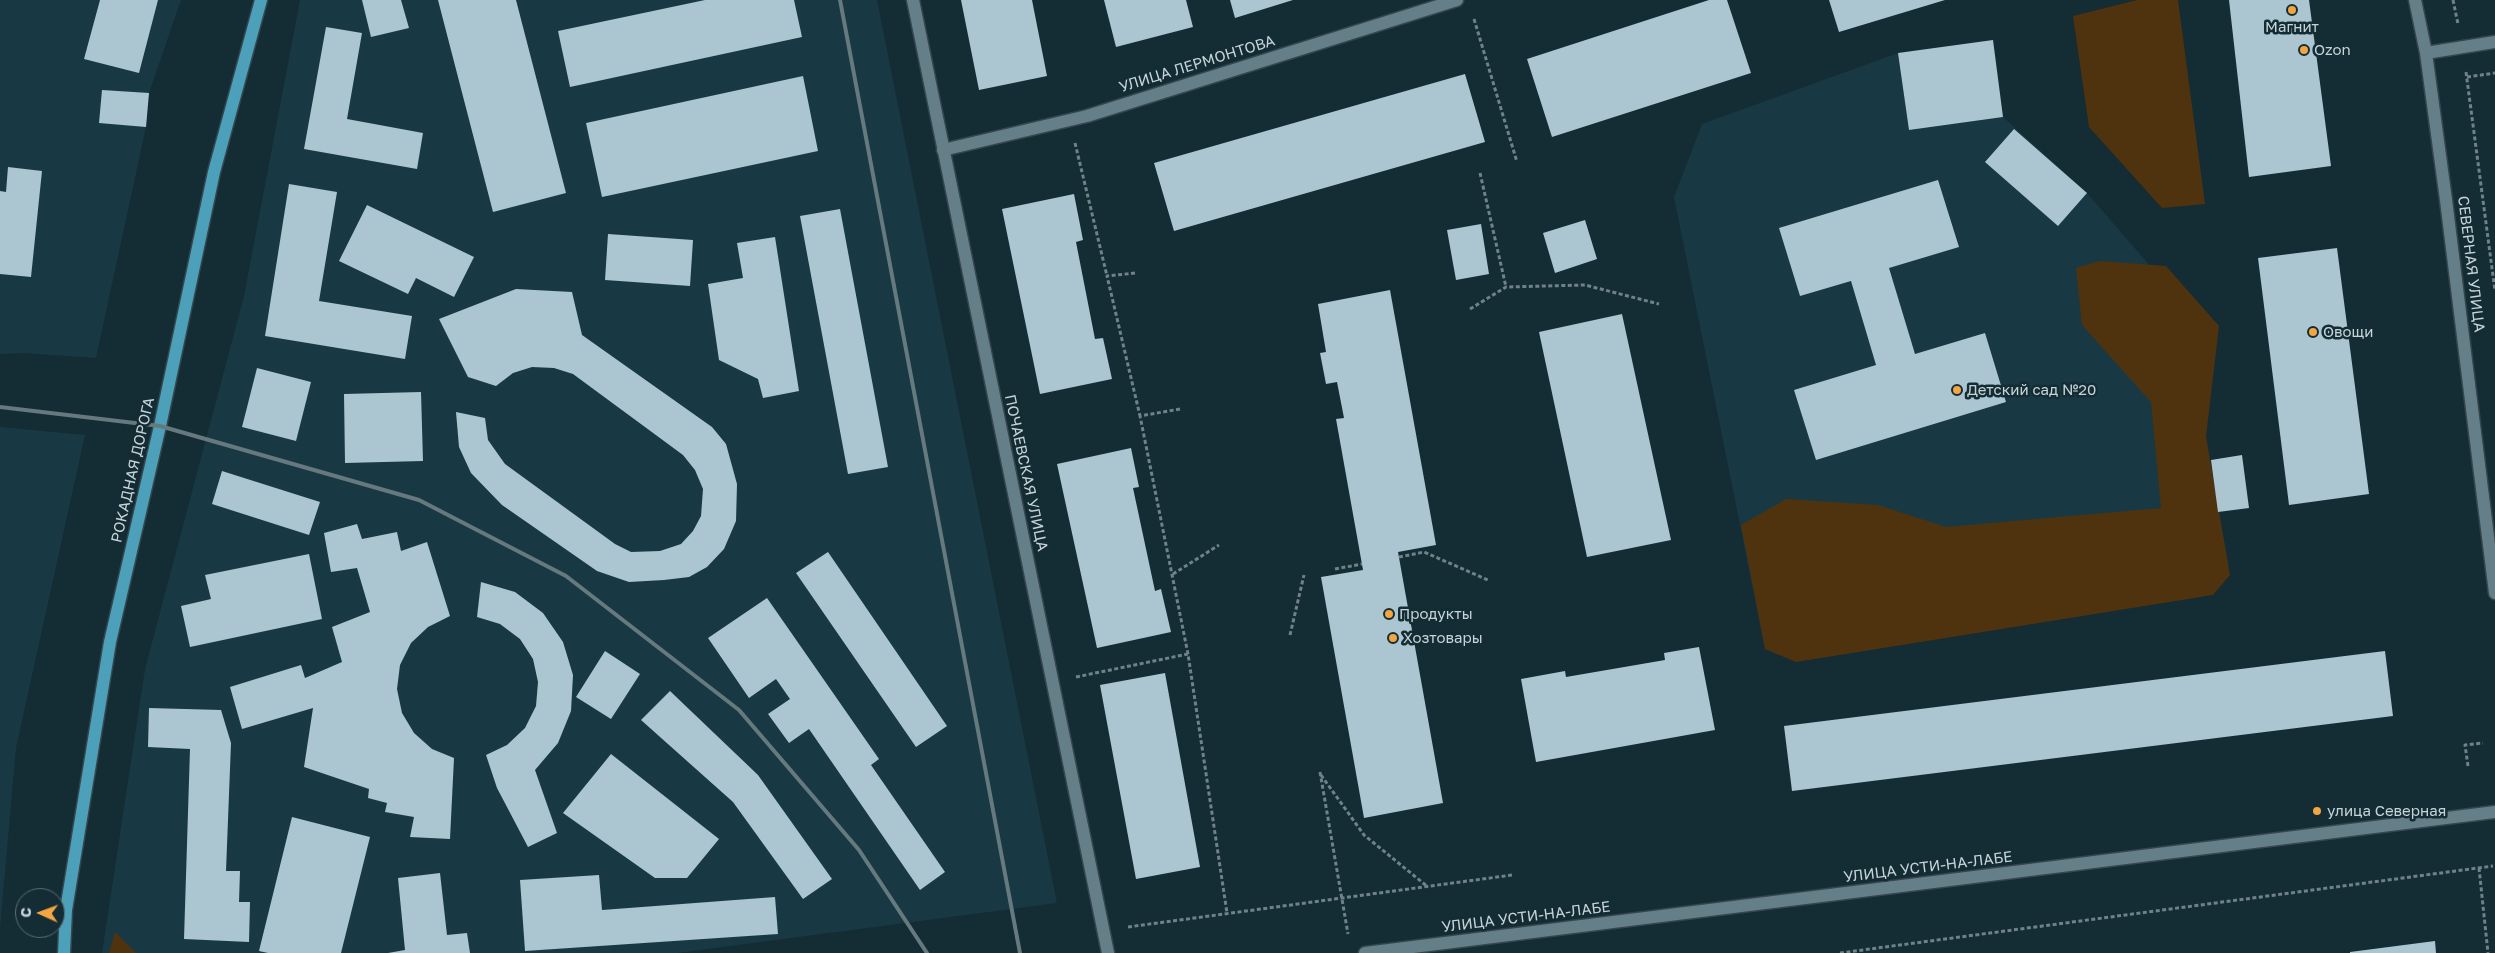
<!DOCTYPE html>
<meta charset="utf-8">
<style>
body{margin:0}
#map{position:relative;width:2495px;height:953px;overflow:hidden;background:#142c34;font-family:"Golos Text",sans-serif}
canvas{display:block}
.north{position:absolute;left:15px;top:888px;width:50px;height:50px;box-sizing:border-box;background:#142c34;border:1px solid #5b6f76;border-radius:50%;rotate:272deg;font-size:14px;font-weight:700;line-height:20px;text-align:center;color:#c6d4d9}
.north::after{content:'';display:block;margin:auto;width:18px;height:22px;background:#f2a541;clip-path:polygon(50% 0,100% 100%,50% 72%,0 100%)}
</style>
<div id="map">
<canvas width="2495" height="953"></canvas>
<div class="north">С</div>
</div>
<script>
const g = document.querySelector('canvas').getContext('2d');
g.lineJoin = 'round';
function fillPath(path, color) {
  g.fillStyle = color;
  g.fill(path, 'evenodd');
}
function trace(path, color, width, dash) {
  g.strokeStyle = color;
  g.lineWidth = width;
  g.lineCap = dash ? 'butt' : 'round';
  g.setLineDash(dash || []);
  g.stroke(path);
}
function label(font, color, halo, rows, align = 'center') {
  g.font = font + ' "Golos Text",sans-serif';
  g.lineWidth = 5;
  g.setLineDash([]);
  g.textBaseline = 'middle';
  g.strokeStyle = halo;
  g.fillStyle = color;
  for (const [text, x, y, turn = 0] of rows) {
    g.save();
    g.translate(x, y);
    g.rotate((+turn || 0) * Math.PI / 180);
    g.textAlign = isNaN(turn) ? turn : align;
    if (halo) g.strokeText(text, 0, 0);
    g.fillText(text, 0, 0);
    g.restore();
  }
}
fillPath(new Path2D(`
 M0,0H181L149,93L146,127L96,358L23,353L0,354Z
 M300,0H877L1057,903L677,953H102L145,669L244,296Z
 M1898,53L1909,130L2003,117L2087,193L2191,313L2206,437L2230,575L1765,649L1674,197L1702,124Z
 M0,427L85,435L16,748L0,928Z`), '#183943');
fillPath(new Path2D(`
 M2137,0H2178L2205,204L2162,208L2089,127L2073,16Z
 M2100,261L2166,266L2219,326L2206,437L2230,575L2213,595L1796,662L1765,649L1741,525L1786,499L1878,505L1946,527L2161,508L2151,402L2082,325L2076,268Z
 M115,932L136,953H109Z`), '#4f330e');
fillPath(new Path2D(`
 M100,0H158L139,73L84,59Z
 M362,0H401L409,28L371,37Z
 M438,0H516L566,193L493,212Z
 M705,0H794L802,37L570,87L558,31Z
 M961,0H1032L1047,76L979,90Z
 M1104,0H1186L1193,27L1116,47Z
 M1230,0H1293L1235,18Z
 M1709,0H1727L1751,73L1552,137L1527,59Z
 M1829,0H1945L1839,32Z
 M2229,0H2309L2331,166L2249,177Z
 M326,27L362,33L347,119L423,133L417,169L304,149Z
 M1993,40L2003,117L1909,130L1898,53Z
 M1465,74L1485,142L1174,231L1154,163Z
 M803,76L818,151L602,197L586,123Z
 M102,90L149,93L146,127L99,123Z
 M2014,129L2087,193L2058,226L1985,162Z
 M8,167L42,171L31,277L0,274V191L6,192Z
 M1938,180L1959,247L1889,268L1915,354L1985,333L2006,402L1816,460L1794,390L1876,365L1851,281L1800,296L1779,228Z
 M289,184L337,192L319,301L412,316L405,359L265,336Z
 M1074,194L1083,240L1076,242L1095,339L1103,338L1112,379L1040,394L1002,209Z
 M367,205L474,257L454,297L416,278L408,294L339,261Z
 M840,209L888,467L848,474L800,216Z
 M1585,220L1597,259L1555,273L1543,233Z
 M1481,224L1489,274L1456,280L1447,230Z
 M608,234L693,240L690,286L605,280Z
 M775,237L799,391L763,398L758,379L719,360L708,284L743,278L737,243Z
 M2337,248L2369,494L2289,505L2258,258Z
 M516,289L572,292L582,335L712,427L726,444L737,484L736,521L724,549L707,567L689,577L664,580L629,582L597,571L502,505L471,473L459,447L456,412L485,418L488,440L505,464L615,544L631,552L660,551L681,544L693,531L701,516L703,489L695,470L683,455L573,374L554,368L532,367L513,373L496,386L468,377L439,319Z
 M1390,290L1436,545L1398,552L1443,803L1364,818L1321,577L1363,570L1336,419L1344,418L1337,382L1326,384L1320,353L1326,352L1318,304Z
 M1622,314L1671,540L1587,557L1539,332Z
 M257,368L311,382L296,441L242,427Z
 M421,392L423,461L345,463L344,394Z
 M1131,448L1139,487L1133,488L1155,591L1161,589L1171,632L1097,648L1057,464Z
 M2242,455L2249,508L2218,512L2211,460Z
 M222,471L320,502L309,535L212,504Z
 M357,524L362,539L397,532L401,551L427,542L450,616L428,627L411,643L400,665L397,689L402,713L414,733L432,749L454,758L450,839L410,837L414,817L385,812L387,803L368,798L369,789L304,767L313,708L242,729L230,687L301,665L305,678L342,662L332,627L370,612L357,568L331,572L324,533Z
 M828,552L947,726L916,747L796,573Z
 M309,554L322,619L190,647L181,606L211,599L205,575Z
 M481,582L515,592L543,613L563,642L573,675L571,711L558,743L535,770L557,833L528,847L497,788L486,755L507,745L525,728L536,706L538,682L533,659L520,639L500,624L477,617Z
 M767,598L879,759L871,765L945,872L920,890L809,729L789,743L768,714L790,699L776,679L749,698L708,638Z
 M1699,647L1715,730L1536,762L1521,679L1565,671L1566,677L1665,660L1664,653Z
 M605,651L640,674L611,719L576,697Z
 M2385,651L2393,716L1792,791L1784,726Z
 M1165,673L1200,867L1136,879L1100,685Z
 M670,691L758,775L832,879L803,899L733,802L641,720Z
 M149,708L221,710L231,743L226,871H240L239,902H250L249,942L184,939L190,749L148,747Z
 M611,754L719,839L687,878H655L563,813Z
 M292,817L370,837L341,953H268L259,951Z
 M440,873L447,935L467,933L470,953H388L405,950L398,878Z
 M599,875L602,910L775,897L778,934L525,951L520,880Z
 M2435,941L2436,953H2350V952Z`), '#abc6d0');
const minor = new Path2D(`
 M913,0L1108,953
 M2415,0L2426,53L2446,200L2495,593
 M2426,53L2495,42
 M943,150L1087,116L1457,0
 M1365,953L2495,812`);
const major = new Path2D(`
 M64,953L66,910L110,642L160,426L214,172L261,0`);
trace(minor, '#33474d', 15);
trace(major, '#33474d', 15);
trace(new Path2D(`
 M2453,0L2458,24
 M1474,19L1517,162
 M2466,72L2495,291
 M2467,77L2495,73
 M1075,143L1107,276
 M1480,173L1506,287
 M1135,273L1107,276L1140,416
 M1470,309L1506,287L1585,285L1659,304
 M1180,409L1140,416L1188,654L1227,913
 M1399,557L1424,552L1488,580
 M1335,569L1362,564
 M1173,574L1219,545
 M1290,635L1304,575
 M1076,677L1188,654
 M2468,766L2465,745L2483,743
 M1320,772L1348,934
 M1321,775L1364,835L1428,887
 M2479,868L2488,953
 M1128,927L1512,875
 M1840,953L2493,866`), '#6f8288', 3, [4, 2.5]);
trace(minor, '#657f88', 12);
trace(major, '#4ca0b9', 12);
trace(new Path2D(`
 M840,0L1020,953
 M0,407L160,426L419,500L566,576L739,710L859,850L927,953`), '#65797f', 4);
for (const [x, y, r, color] of [
 [2292,10,5,"#f2a541"],
 [2304,50,5,"#f2a541"],
 [2313,332,5,"#f2a541"],
 [1957,390,5,"#f2a541"],
 [1389,614,5,"#f2a541"],
 [1393,638,5,"#f2a541"],
 [2317,811,5,"#f2a541"]
]) {
  const dot = new Path2D();
  dot.arc(x, y, r, 0, 2 * Math.PI);
  g.fillStyle = color;
  g.fill(dot);
  trace(dot, '#142c34', 2);
}
label('15px', '#c6d4d9', '#142c34', [
 ["Магнит",2292,27,"center"],
 ["Ozon",2314,50],
 ["Овощи",2323,332],
 ["Детский сад №20",1967,390],
 ["Продукты",1399,614],
 ["Хозтовары",1403,638],
 ["улица Северная",2327,811]
], 'left');
label('15px', '#c6d4d9', '#142c34', [
 ["УЛИЦА ЛЕРМОНТОВА",1197,64,-17],
 ["СЕВЕРНАЯ УЛИЦА",2471,264,83],
 ["РОКАДНАЯ ДОРОГА",133,470,-77],
 ["ПОЧАЕВСКАЯ УЛИЦА",1026,473,78],
 ["УЛИЦА УСТИ-НА-ЛАБЕ",1928,867,-7],
 ["УЛИЦА УСТИ-НА-ЛАБЕ",1526,917,-7]
]);
</script>
